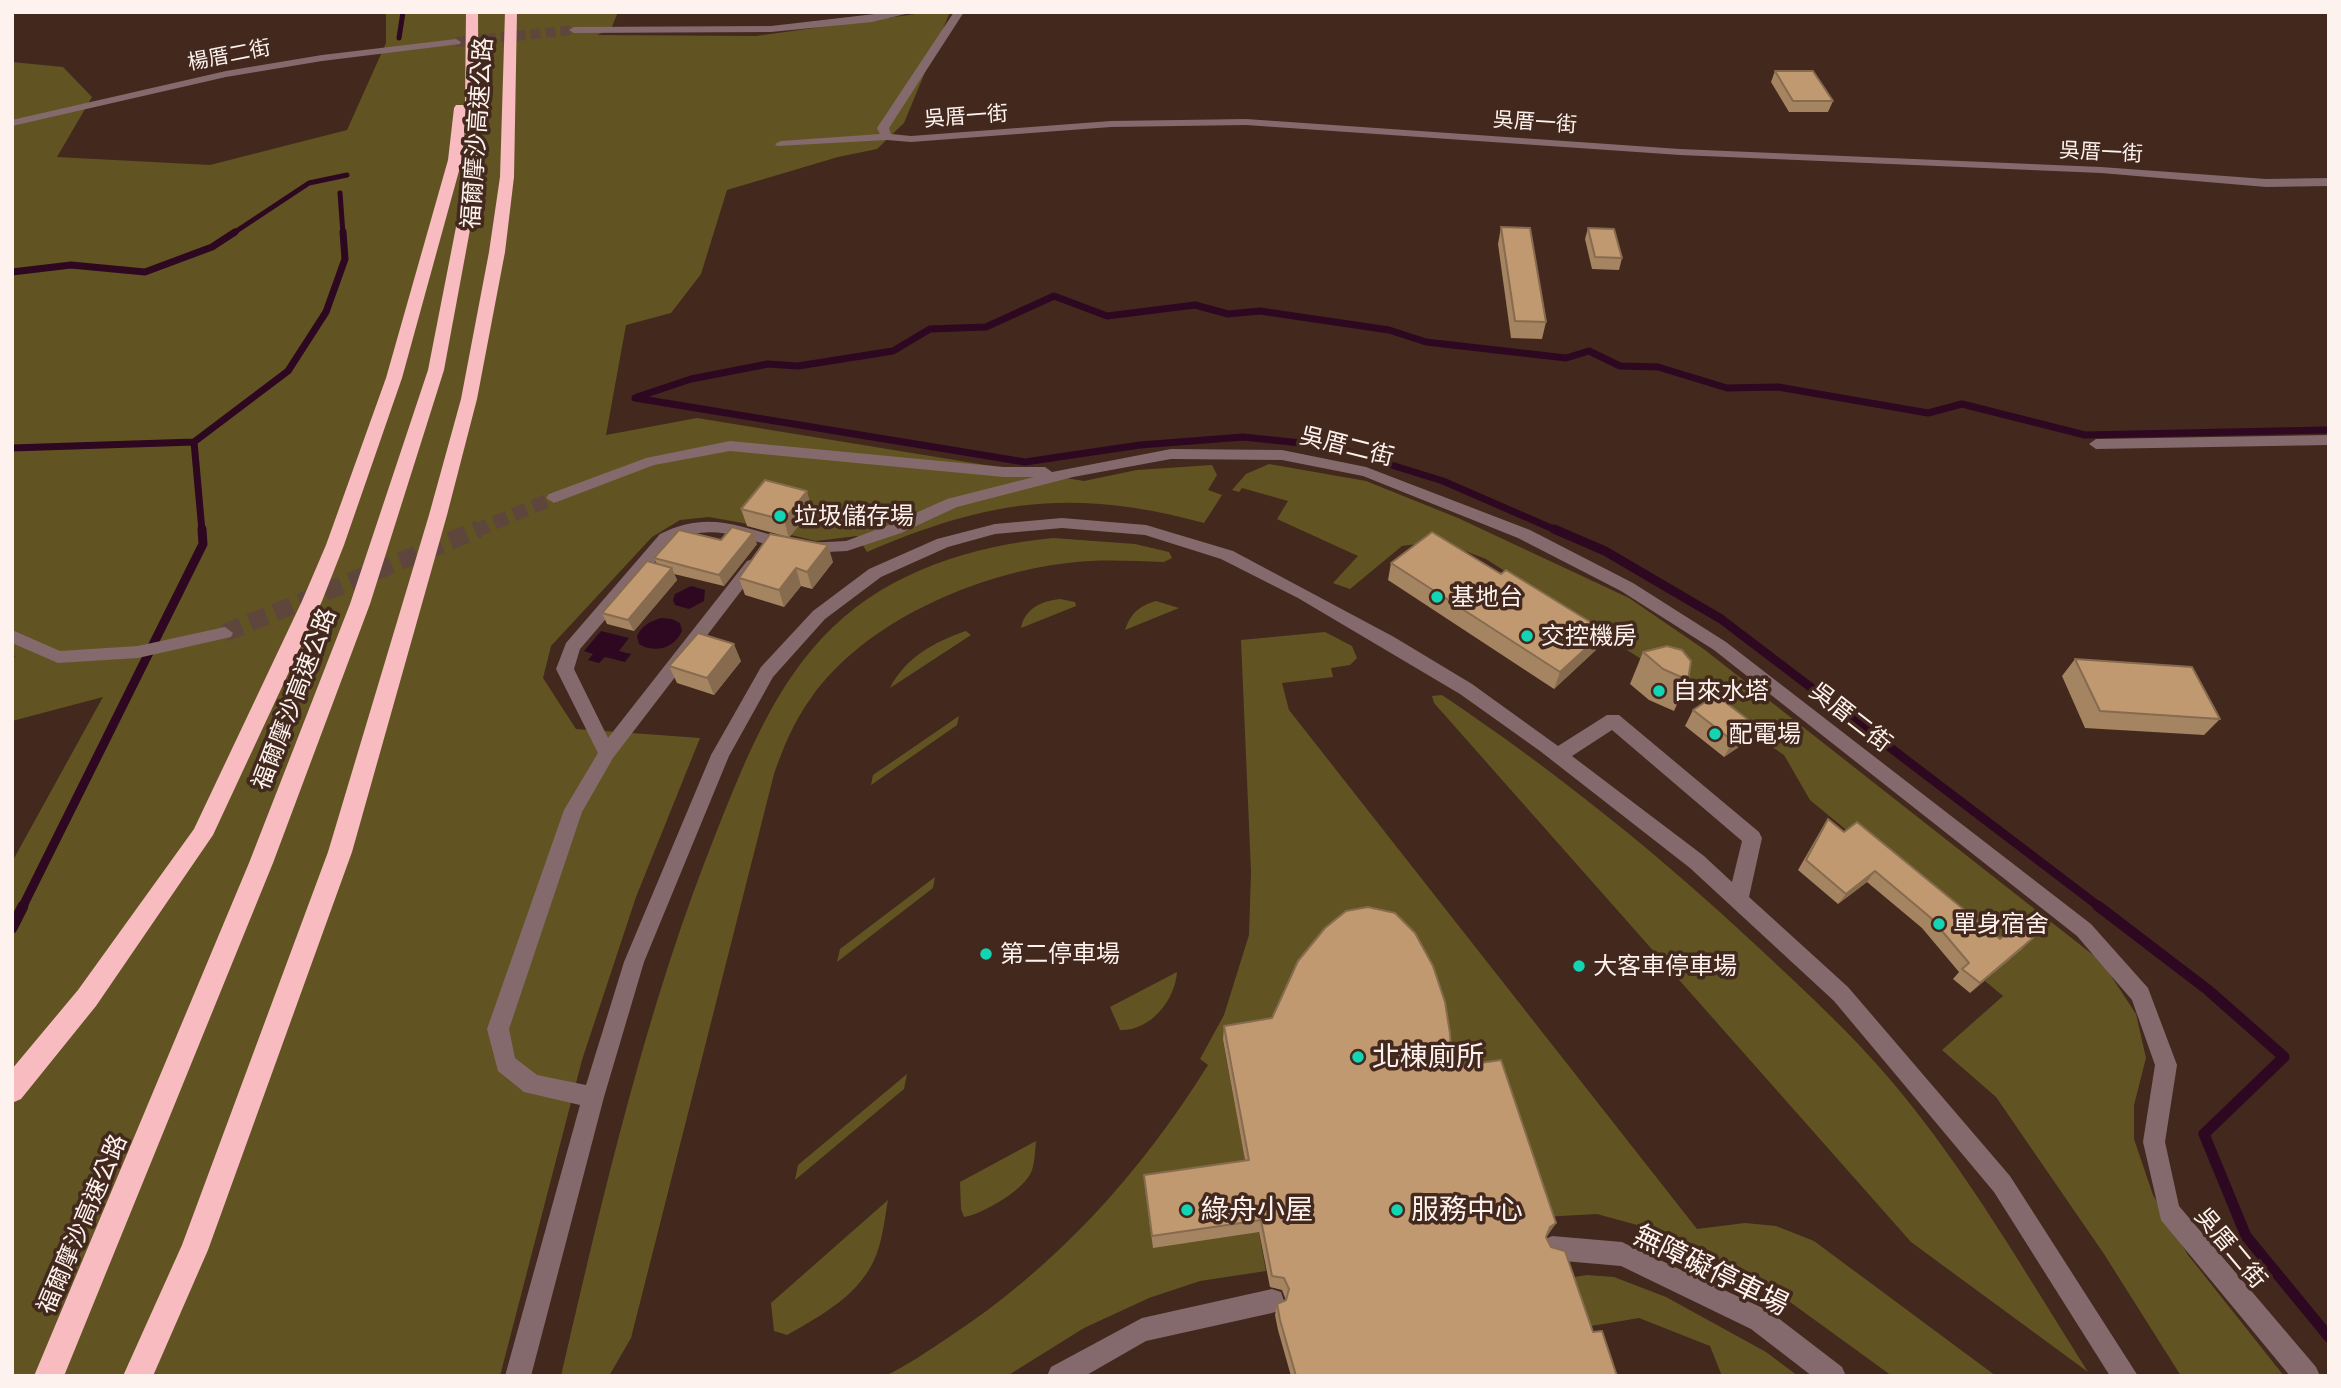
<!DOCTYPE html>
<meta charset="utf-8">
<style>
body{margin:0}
#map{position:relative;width:2341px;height:1388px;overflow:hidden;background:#43281e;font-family:"Exo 2",sans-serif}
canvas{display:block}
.frame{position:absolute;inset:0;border:14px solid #fdf2ee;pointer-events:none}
</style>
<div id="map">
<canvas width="2341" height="1388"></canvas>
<div class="frame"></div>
</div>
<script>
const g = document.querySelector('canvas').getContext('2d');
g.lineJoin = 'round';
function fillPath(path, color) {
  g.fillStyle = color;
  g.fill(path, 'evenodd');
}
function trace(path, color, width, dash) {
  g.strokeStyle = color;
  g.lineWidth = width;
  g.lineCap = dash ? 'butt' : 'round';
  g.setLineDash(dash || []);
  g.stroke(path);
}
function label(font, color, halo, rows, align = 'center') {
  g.font = font + ' "Exo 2","Noto Sans TC",sans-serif';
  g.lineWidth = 7;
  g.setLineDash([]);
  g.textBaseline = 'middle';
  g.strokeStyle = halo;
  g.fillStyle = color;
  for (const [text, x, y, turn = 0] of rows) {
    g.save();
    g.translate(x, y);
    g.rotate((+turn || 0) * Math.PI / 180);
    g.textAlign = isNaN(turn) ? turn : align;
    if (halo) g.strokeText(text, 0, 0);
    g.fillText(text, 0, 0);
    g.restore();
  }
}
fillPath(new Path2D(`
 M386,12H618L611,29L597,35L756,36L930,12H950L904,123L877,149L838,157L727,190L701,274L671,313L626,325L606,435L697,418L1084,481L1137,470L1212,465L1217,475L1208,490L1222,495L1204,523C1074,488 990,499 867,552L857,536L816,541L791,535L811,509L748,524L709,517L680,520L652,537L551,646L543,678L576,729L700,738L636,897L582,1060L500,1376H12V862L103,697L12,721V662L15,656L12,654V62L63,67L92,97L57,157L210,165L347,130L386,43Z
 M1269,464L1366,481L1458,518L1629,598L1705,650L2102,962L2136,1014L2146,1058L2134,1105V1139L2153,1195L2188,1255L2284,1376H2181L2104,1254L1996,1097L1942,1050L2003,996L1985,981L2006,962L1810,800L1784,755L1655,668L1486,559L1439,541L1402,546L1350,589L1333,583L1358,556L1277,519L1288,501L1242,488L1239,492L1232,490L1246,474Z
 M1053,538L1135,544L1169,552L1172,558L1164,562C1132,561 1100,559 1068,563C978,573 865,621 811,698C794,721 783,748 774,774L631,1338L609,1376H561C604,1191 647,1004 718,828C747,756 776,682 832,628C892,570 973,546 1053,538Z
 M1060,599L1075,602L1076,606L1021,628C1025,608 1042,601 1060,599Z
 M1156,601L1179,608L1125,630C1131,613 1139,606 1156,601Z
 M966,631L971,635L890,688C906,657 934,642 966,631Z
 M1325,632L1352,646L1357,658L1350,665L1331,668L1333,677L1282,683L1289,710L1697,1229L1745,1223L1776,1226L1814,1241L1996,1376H1892L1779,1294L1726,1264L1648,1228L1597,1214L1542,1217L1446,1081L1275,1022L1223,1041L1266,1271L1200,1281L1149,1298L1084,1328L1007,1376H885C908,1365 928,1351 949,1337C1055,1268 1141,1173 1208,1065L1200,1059L1224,1015L1249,935L1251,872L1241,640Z
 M1442,695C1555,771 1660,855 1759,948C1805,991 1853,1035 1893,1083C1968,1172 2026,1274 2088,1372L1911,1242L1434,703L1432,696Z
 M959,716L957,725L871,785L873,775Z
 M935,877L933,888L837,962L840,949Z
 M1177,972C1175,1000 1151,1031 1120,1030L1110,1007Z
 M907,1074L904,1089L795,1180L798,1165Z
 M1036,1141C1035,1150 1035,1161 1032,1170C1026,1189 983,1214 964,1217L961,1209L960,1182Z
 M888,1200C885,1217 883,1236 877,1253C862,1294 822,1315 787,1335L774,1331L771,1303Z
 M1587,1275L1614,1277L1666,1297L1766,1352L1798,1376H1722L1710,1346L1639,1318L1579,1328L1562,1279Z`), '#615422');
fillPath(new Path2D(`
 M691,586L705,590L704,601L689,609L675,605L673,600L675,594Z
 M661,618L672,619L680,623L682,631C674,648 656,654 639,644L637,636C643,625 649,622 661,618Z
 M601,631L629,638L619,651L631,654L625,662L605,657L599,663L588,660L593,654L584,651Z`), '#2e0721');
trace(new Path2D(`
 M399,38L403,12
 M340,193L343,234
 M232,234L309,183L347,175`), '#2e0721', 5);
trace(new Path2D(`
 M12,272L71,265L145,272L212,247L235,232
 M637,397L691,379L768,364L798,366L893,351L930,329L986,327L1054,296L1107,316L1195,305L1228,314L1260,311L1389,330L1426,342L1566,358L1589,351L1620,366L1658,367L1727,388L1778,387L1928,413L1962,404L2085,435L2325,430
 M635,398L1025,462L1140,445L1243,437L1330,446L1443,481L1558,531
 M12,448L194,442
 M202,531L194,442L288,371L326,312L345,259L343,232`), '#2e0721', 7);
trace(new Path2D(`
 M1554,529L1605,551L1721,619L2101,908
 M22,908L203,544L202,529`), '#2e0721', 9);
trace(new Path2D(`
 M2098,906L2208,990L2284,1057L2204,1134L2246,1236L2329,1337
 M12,928L23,906`), '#2e0721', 11);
trace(new Path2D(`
 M456,42L574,30`), '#5f463d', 10, [10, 5]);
trace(new Path2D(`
 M475,531L554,498`), '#5f463d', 14, [14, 7]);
trace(new Path2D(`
 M225,633L479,529`), '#5f463d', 18, [18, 9]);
fillPath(new Path2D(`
 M892,12H914L872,22L771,32L574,33L569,30L574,27L771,26Z
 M954,12H964L889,128L891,134L911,136L1111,121L1246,119L1680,149L2101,167L2266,179L2329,178V186L2266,187L2101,173L1680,155L1246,125L1111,127L911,142L887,140L777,146L775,144L781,141L880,134L877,128Z
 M456,39L461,42L460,44L322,61L226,77L12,126V120L226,71L322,55Z
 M2329,435V445L2096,449L2089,444L2096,439Z
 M730,441L1004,467H1045L1052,472L1171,449L1282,450L1366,467L1530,530L1633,583L1726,642L2091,924L2148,988L2177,1065L2165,1142L2179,1206L2316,1367L2320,1376H2290L2161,1220L2143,1142L2155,1065L2132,1000L2077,936L1714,650L1621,591L1518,538L1363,476L1282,460L1171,459L1073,477L957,507L901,533L847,551L807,553L799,548L807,543L846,541L889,525L947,499L1034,477H1004L730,451L654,465L554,503L546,498L549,494L646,458Z
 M1062,518L1146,525L1233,551L1394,637L1472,684L1558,746L1607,715H1619L1759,832L1762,838L1749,897L1848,987L2010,1176L2138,1376H2110L1994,1192L1834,1001L1690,868L1540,751L1460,694L1298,598L1221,559L1145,535L1062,528L995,534L948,547L881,577L825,619L773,677L729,756L644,962L604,1097L531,1376H505L580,1105L524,1092L498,1071L487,1029L564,810L598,753L556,669L566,643L660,534C705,512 733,524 778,537L780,541L772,546C735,536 709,523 672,542L580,649L574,669L608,738L747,561L753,559L761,565L613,758L582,812L509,1029L515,1058L537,1075L586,1085L624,962L711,755L761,667L813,611L869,569L937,539L995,524ZM1612,730L1742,841L1732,882L1704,856L1572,756Z
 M225,627L233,633L231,637L138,658L58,663L12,643V630L60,651L138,646Z
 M1552,1236L1622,1242L1630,1246L1769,1311L1842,1367L1846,1376H1812L1751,1329L1621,1266L1552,1260L1544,1256L1540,1248L1544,1240Z
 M1272,1289L1281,1292L1284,1301L1281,1310L1272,1313L1146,1341L1085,1376H1047L1051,1367L1142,1318Z`), '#846a6d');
fillPath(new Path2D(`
 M466,12H478L479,181L444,370L370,604L273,863L64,1376H34L249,863L350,604L428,370L465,181V128L462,160L402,378L344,545L322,601L213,835L96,1006L21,1099L12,1103V1069L78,990L194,829L302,601L326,545L386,378L448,160L454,108L456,105H465Z
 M505,12H517L514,177L505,252L477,399L447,515L352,852L208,1250L153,1376H123L182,1245L328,852L429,515L461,399L489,252L500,177Z`), '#f8bbc0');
fillPath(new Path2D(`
 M1775,71L1833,101L1828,112H1789L1771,82Z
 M1501,227L1546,322L1542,339L1511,338L1498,244Z
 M1588,228L1622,258L1619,270L1592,269L1585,239Z
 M741,509H812L789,537L833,562L812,589L801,586L784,607L745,595L739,578L788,537L747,526Z
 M721,540L757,544L724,586L674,574L677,580L634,631L607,624L602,613L657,564L654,558Z
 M1391,563L1501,574L1605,631L1598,648L1554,689L1388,580Z
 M1643,652L1688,680L1674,711L1649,700L1630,684Z
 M2075,659L2220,719L2204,735L2085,728L2062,676Z
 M741,661L714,695L677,683L669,666Z
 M1693,710L1755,725L1746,742L1724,757L1685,726Z
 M1828,819L1844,832L2000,939L2022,949L1970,993L1953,979L1959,972L1922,928L1867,882L1838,904L1798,870L1821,830Z
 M1224,1026L1452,1067L1556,1223L1546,1237L1593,1332L1617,1376H1291L1278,1330L1275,1315L1277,1304L1286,1300L1282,1290L1270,1287L1259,1232L1153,1248L1145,1187L1144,1175L1245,1160L1223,1040Z`), '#a58461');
fillPath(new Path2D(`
 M807,491L812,509L789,538L784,520Z
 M753,533L757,544L724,586L719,575Z
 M828,545L833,562L812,589L807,572Z
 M672,568L677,580L634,631L628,620Z
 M796,568L801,586L784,607L779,590Z
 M1605,631L1598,648L1554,689L1560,672Z
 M734,644L741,661L714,695L707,678Z
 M1755,725L1746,742L1724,757L1733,741Z
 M1875,871L1867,882L1838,904L1846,894Z
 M2033,938L2022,949L1970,993L1980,983Z
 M1556,1223L1548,1235L1542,1239L1550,1227Z`), '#866b4f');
const building = new Path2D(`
 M1775,71H1813L1833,101H1793Z
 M1501,227L1530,228L1546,322L1515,321Z
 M1588,228L1614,229L1622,258L1595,257Z
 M765,480L807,491L784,520L741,509Z
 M732,527L753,533L719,575L654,558L679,530L721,540Z
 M1432,532L1501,574L1506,570L1605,631L1560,672L1391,563Z
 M770,534L828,545L807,572L796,568L779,590L739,578Z
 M647,561L672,568L628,620L602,613Z
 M698,633L734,644L707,678L669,666Z
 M1667,646L1682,650L1691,661L1688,680L1663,669L1643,652Z
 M2075,659L2192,667L2220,719L2100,711Z
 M1716,695L1755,725L1733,741L1693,710Z
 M1828,819L1844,832L1857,822L2000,939L2020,923L2033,938L1980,983L1962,969L1969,963L1931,918L1875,871L1846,894L1806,860Z
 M1368,907L1395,913L1415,933L1433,966L1445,1002L1450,1033L1452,1067L1501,1060L1556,1223L1550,1227L1546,1237L1551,1247L1565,1251L1593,1332L1602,1331L1617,1376H1296L1280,1320L1277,1304L1286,1300L1289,1289L1284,1278L1272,1276L1261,1220L1152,1236L1144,1175L1249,1160L1224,1026L1272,1018L1298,961L1325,928L1346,911Z`);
fillPath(building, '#c09971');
trace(building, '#866b4f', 2);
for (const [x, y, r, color] of [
 [780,516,7,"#13d5b3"],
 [1437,597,7,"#13d5b3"],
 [1527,636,7,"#13d5b3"],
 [1659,691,7,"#13d5b3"],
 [1715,734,7,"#13d5b3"],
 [1939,924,7,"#13d5b3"],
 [986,954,7,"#13d5b3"],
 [1579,966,7,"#13d5b3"],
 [1358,1057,7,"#13d5b3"],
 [1187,1210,7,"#13d5b3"],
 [1397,1210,7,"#13d5b3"]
]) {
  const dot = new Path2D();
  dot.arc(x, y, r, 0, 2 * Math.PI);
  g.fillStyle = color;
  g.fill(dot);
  trace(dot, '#43281e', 2.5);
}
label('21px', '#fdf2ee', '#43281e', [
 ["楊厝二街",229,55,-11],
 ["吳厝一街",966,116,-4],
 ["吳厝一街",1535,122,4],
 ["吳厝一街",2101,152,3]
]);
label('24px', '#fdf2ee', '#43281e', [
 ["福爾摩沙高速公路",477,133,-86],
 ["吳厝二街",1347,446,14],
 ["福爾摩沙高速公路",294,699,-69],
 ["吳厝二街",1851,717,38],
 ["福爾摩沙高速公路",82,1224,-67],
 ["吳厝二街",2231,1248,50]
]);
label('24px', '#fdf2ee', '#43281e', [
 ["垃圾儲存場",794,516],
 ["基地台",1451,597],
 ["交控機房",1541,636],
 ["自來水塔",1673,691],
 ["配電場",1729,734],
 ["單身宿舍",1953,924],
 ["第二停車場",1000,954],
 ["大客車停車場",1593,966]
], 'left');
label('28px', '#fdf2ee', '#43281e', [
 ["北棟廁所",1372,1057],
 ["綠舟小屋",1201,1210],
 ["服務中心",1411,1210]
], 'left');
label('28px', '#fdf2ee', '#43281e', [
 ["無障礙停車場",1711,1270,26]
]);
</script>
